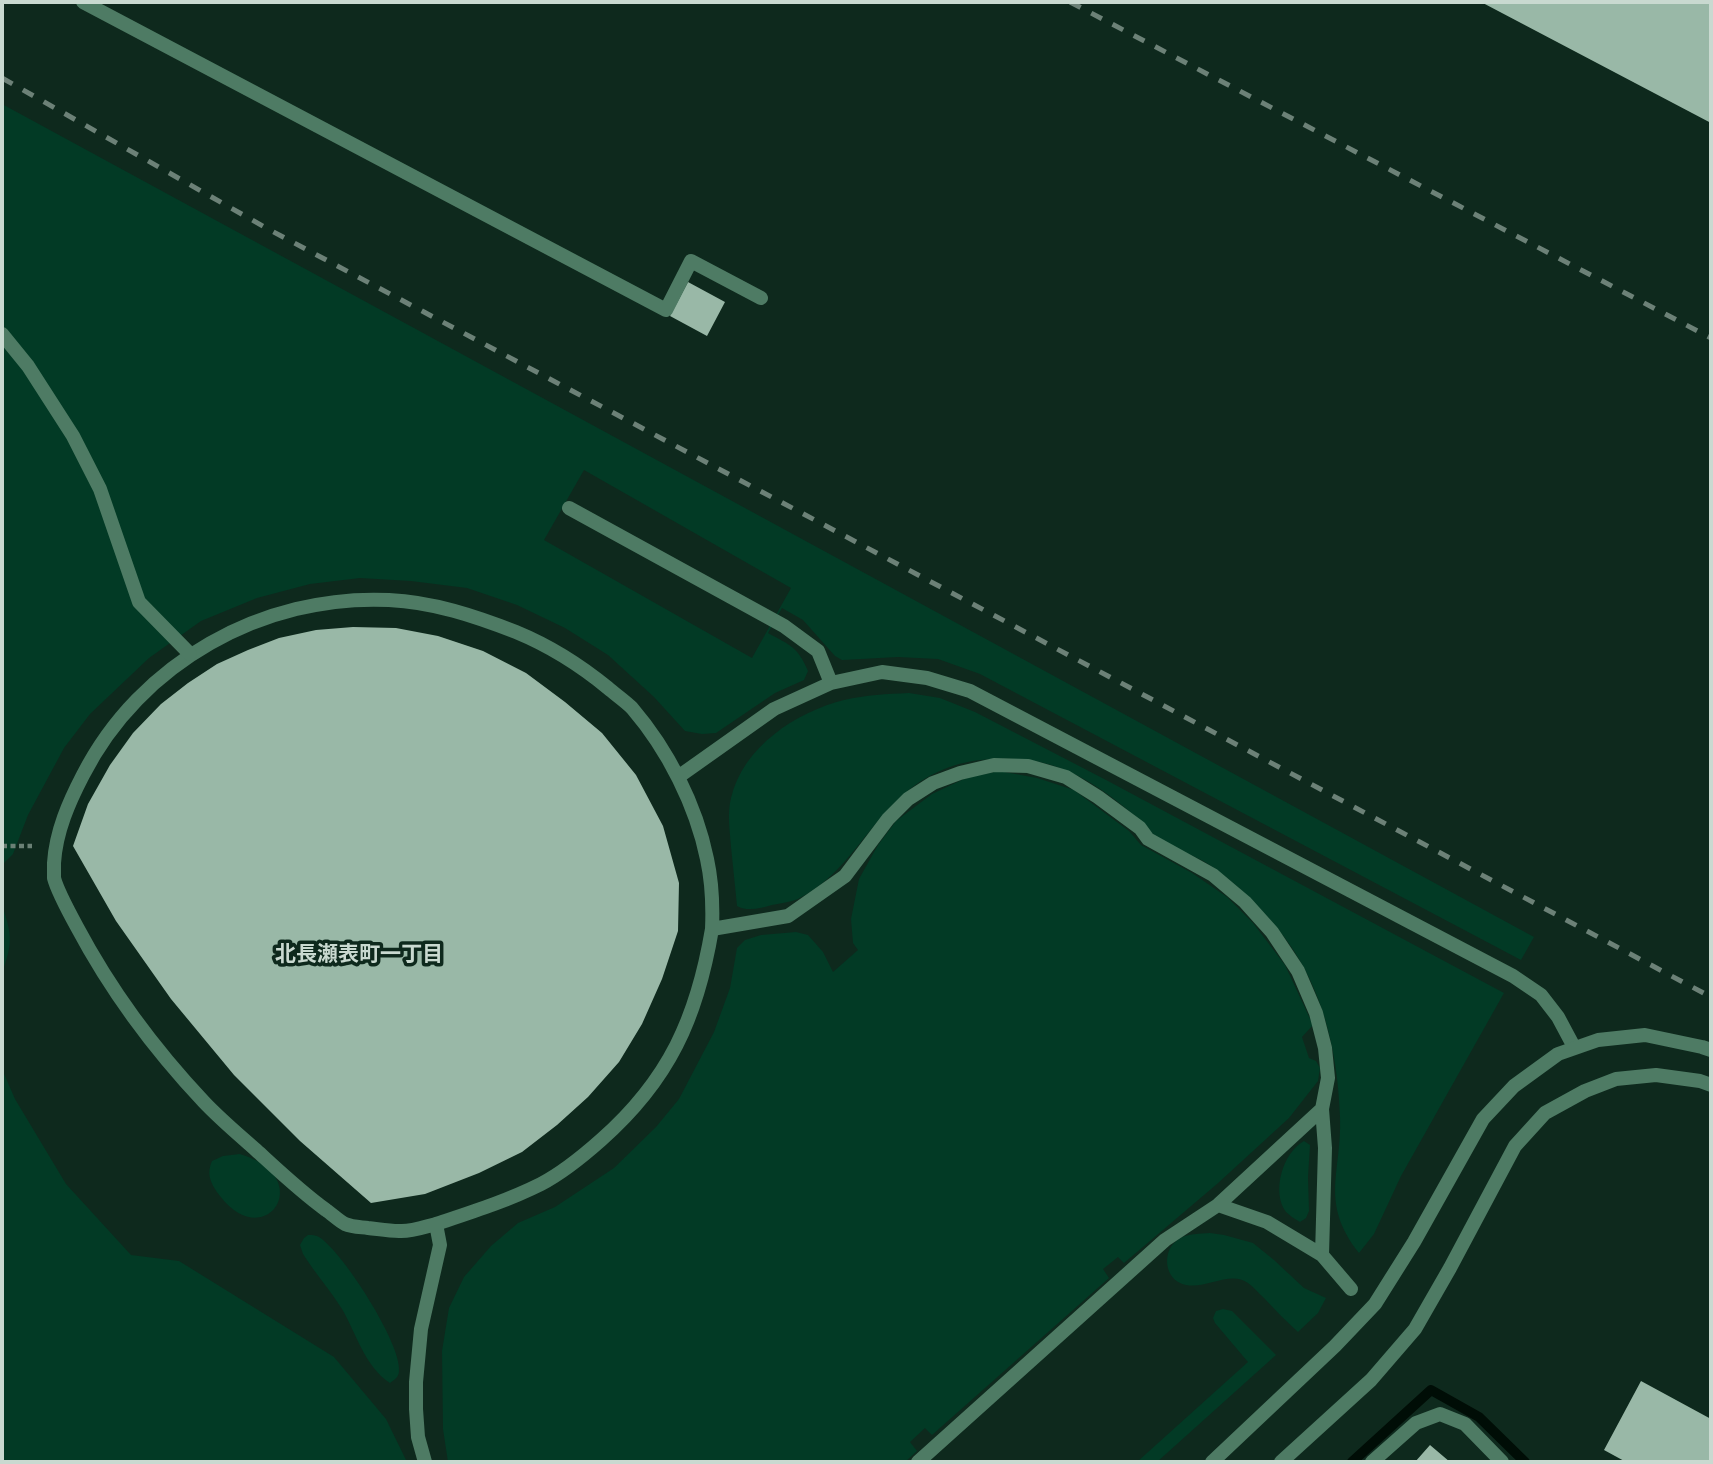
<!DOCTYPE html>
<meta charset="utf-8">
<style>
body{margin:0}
#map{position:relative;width:1713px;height:1464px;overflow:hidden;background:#0e291d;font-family:Roboto,sans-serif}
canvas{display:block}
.frame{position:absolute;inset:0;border:4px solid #c9d9d0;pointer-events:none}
</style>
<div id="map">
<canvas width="1713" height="1464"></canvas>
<div class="frame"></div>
</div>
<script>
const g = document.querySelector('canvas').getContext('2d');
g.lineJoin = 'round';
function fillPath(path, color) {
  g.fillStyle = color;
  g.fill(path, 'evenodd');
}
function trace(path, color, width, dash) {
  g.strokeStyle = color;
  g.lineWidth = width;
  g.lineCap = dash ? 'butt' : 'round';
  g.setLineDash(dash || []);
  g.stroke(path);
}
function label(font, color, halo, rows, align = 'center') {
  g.font = font + ' Roboto,"Noto Sans JP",sans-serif';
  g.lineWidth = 7;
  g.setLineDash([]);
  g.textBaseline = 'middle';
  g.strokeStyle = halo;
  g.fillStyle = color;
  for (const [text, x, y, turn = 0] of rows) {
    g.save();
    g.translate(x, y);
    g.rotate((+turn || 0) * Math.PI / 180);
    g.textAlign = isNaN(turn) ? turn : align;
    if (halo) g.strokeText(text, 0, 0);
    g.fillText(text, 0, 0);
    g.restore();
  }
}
fillPath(new Path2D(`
 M2,104L1534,937L1521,960L980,674L938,659L898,657L842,660L835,656L803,620L782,608L768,633C790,645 798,647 808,671L804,680L775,693L716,733L702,734L685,731L654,697L608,655L565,628L517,605L467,588L411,581L360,578L310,584L257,598L201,621L149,658L90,714L64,748L28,815L13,854L2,865ZM584,470L791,588L752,658L544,540Z
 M909,693L940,698L975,712L1108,781L1504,993L1401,1176L1374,1234L1359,1253C1319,1202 1342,1173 1340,1117C1338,1058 1326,1001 1294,951C1274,920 1237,882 1205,862C1191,854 1164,845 1154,835C1150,832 1147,827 1143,823C1106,790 1065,760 1014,759C975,757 942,764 910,789C868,822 848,874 798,899C790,902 781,903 772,905C761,908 748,912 737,906C735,886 733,866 731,847C730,831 727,814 731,798C743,747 796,712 844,700C866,695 887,694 909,693Z
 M999,771L1037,778L1074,790L1129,831L1141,845L1192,873L1227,897L1253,923L1285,965L1313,1025L1302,1037L1309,1058L1316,1061L1320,1068L1318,1081L1289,1118L1217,1184L1124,1263L1118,1257L1103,1269L1109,1278L932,1435L925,1428L910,1442L917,1451L905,1462H448L443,1429L442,1351L449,1308L464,1277L491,1246L518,1223L555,1207L614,1168L656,1127L679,1099L714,1032L730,988L737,948L745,940L761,935L796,932L808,935L823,952L833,972L858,950L853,943L851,919L859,879L878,845L896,821L932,794L966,778Z
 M2,905C12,935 13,942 2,973Z
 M2,1069L15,1099L66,1184L131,1255L179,1261L334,1357L386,1419L407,1462H2Z
 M1304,1141L1310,1145L1308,1177L1309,1211L1306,1218L1300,1222C1295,1219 1290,1216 1286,1212C1271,1192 1283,1152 1304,1141Z
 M240,1154C249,1157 257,1160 265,1166C304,1196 259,1247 220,1196C211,1184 206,1175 212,1161L223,1156Z
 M1210,1233L1224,1235L1253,1243L1274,1260L1304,1288L1326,1298L1318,1313L1298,1332C1286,1321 1275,1310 1264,1298C1259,1294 1254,1287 1248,1283C1229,1269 1202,1293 1180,1283C1163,1275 1163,1248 1179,1239C1188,1233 1200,1234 1210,1233Z
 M308,1235C313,1235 314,1235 319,1237C342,1251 402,1344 399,1371C399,1377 394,1380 390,1383C365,1367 356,1333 342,1309C330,1290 315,1273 303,1254L300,1245L304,1238Z
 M1223,1309L1232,1311L1276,1355L1157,1462H1137L1248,1362L1215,1323L1213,1318L1216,1311Z`), '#023a25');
trace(new Path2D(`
 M1352,1462L1431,1390L1479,1417L1525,1462`), '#000d06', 10);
fillPath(new Path2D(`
 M1481,2H1711V123Z
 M688,282L725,302L707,336L670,316Z
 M353,627L396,628L438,636L483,651L526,673L565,702L602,733L636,775L663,826L679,883L678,931L662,979L642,1024L619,1062L588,1097L557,1125L522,1152L479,1173L425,1194L371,1203L300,1141L234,1075L171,999L116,921L73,846L88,804L110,765L133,733L161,704L188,683L217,664L248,650L279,638L316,630Z
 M1641,1381L1711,1419V1462H1626L1604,1450Z
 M1430,1445L1450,1462H1415Z`), '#99b8a7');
trace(new Path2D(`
 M2,846H32`), '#6a8075', 4.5, [5, 3.5]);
trace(new Path2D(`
 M83,2L666,310L691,261L761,298
 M569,508L784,626L818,651L831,683
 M678,777L774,709L831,683L882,672L927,678L970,691L1513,976L1541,995L1558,1017L1574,1047
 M1322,1109L1325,1148L1322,1255L1351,1289
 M1218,1205L1267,1222L1322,1255
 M436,1224C424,1227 411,1232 399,1231C388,1231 378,1229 368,1228C360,1227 352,1227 345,1224C339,1221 332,1214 326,1210C301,1192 279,1171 256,1150C238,1134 220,1119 204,1102C155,1050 111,991 77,927C71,916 57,890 54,878C54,876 54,864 54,863C56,831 69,802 83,775C140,663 263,594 389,600C433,602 475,616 516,632C550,646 580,665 608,688C616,695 625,701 632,708C668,750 696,805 707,859C712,882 713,906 712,929
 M425,1462L418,1437L416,1409V1382L421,1329L440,1245L436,1224C472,1212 507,1201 541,1184C562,1173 583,1156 601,1140C669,1080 697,1018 712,929L788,916L845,876L888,819L908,799L933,783L960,773L994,765L1028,766L1066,777L1098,797L1140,828L1148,839L1213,875L1245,902L1272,932L1298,971L1316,1013L1325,1048L1328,1078L1322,1109L1218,1205L1165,1240L918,1462`), '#4e7b64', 14);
trace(new Path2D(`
 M2,334L28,366L73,436L100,489L139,602L190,654`), '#4e7b64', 14);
trace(new Path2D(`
 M1372,1462L1416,1423L1440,1414L1465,1424L1502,1462`), '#4e7b64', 14);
trace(new Path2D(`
 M1212,1462L1335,1346L1375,1304L1414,1242L1483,1119L1514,1086L1558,1054L1598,1040L1645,1035L1702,1047L1711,1050
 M1281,1462L1371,1380L1415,1329L1450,1268L1515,1146L1545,1113L1585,1091L1616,1079L1656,1075L1700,1081L1711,1085`), '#4e7b64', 14);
trace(new Path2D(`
 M1070,2L1711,338
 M2,78L268,229L1711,997`), '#6c8177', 5, [12, 12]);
label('bold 21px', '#c9d9d0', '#0e291d', [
 ["北長瀬表町一丁目",359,956]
]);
</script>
